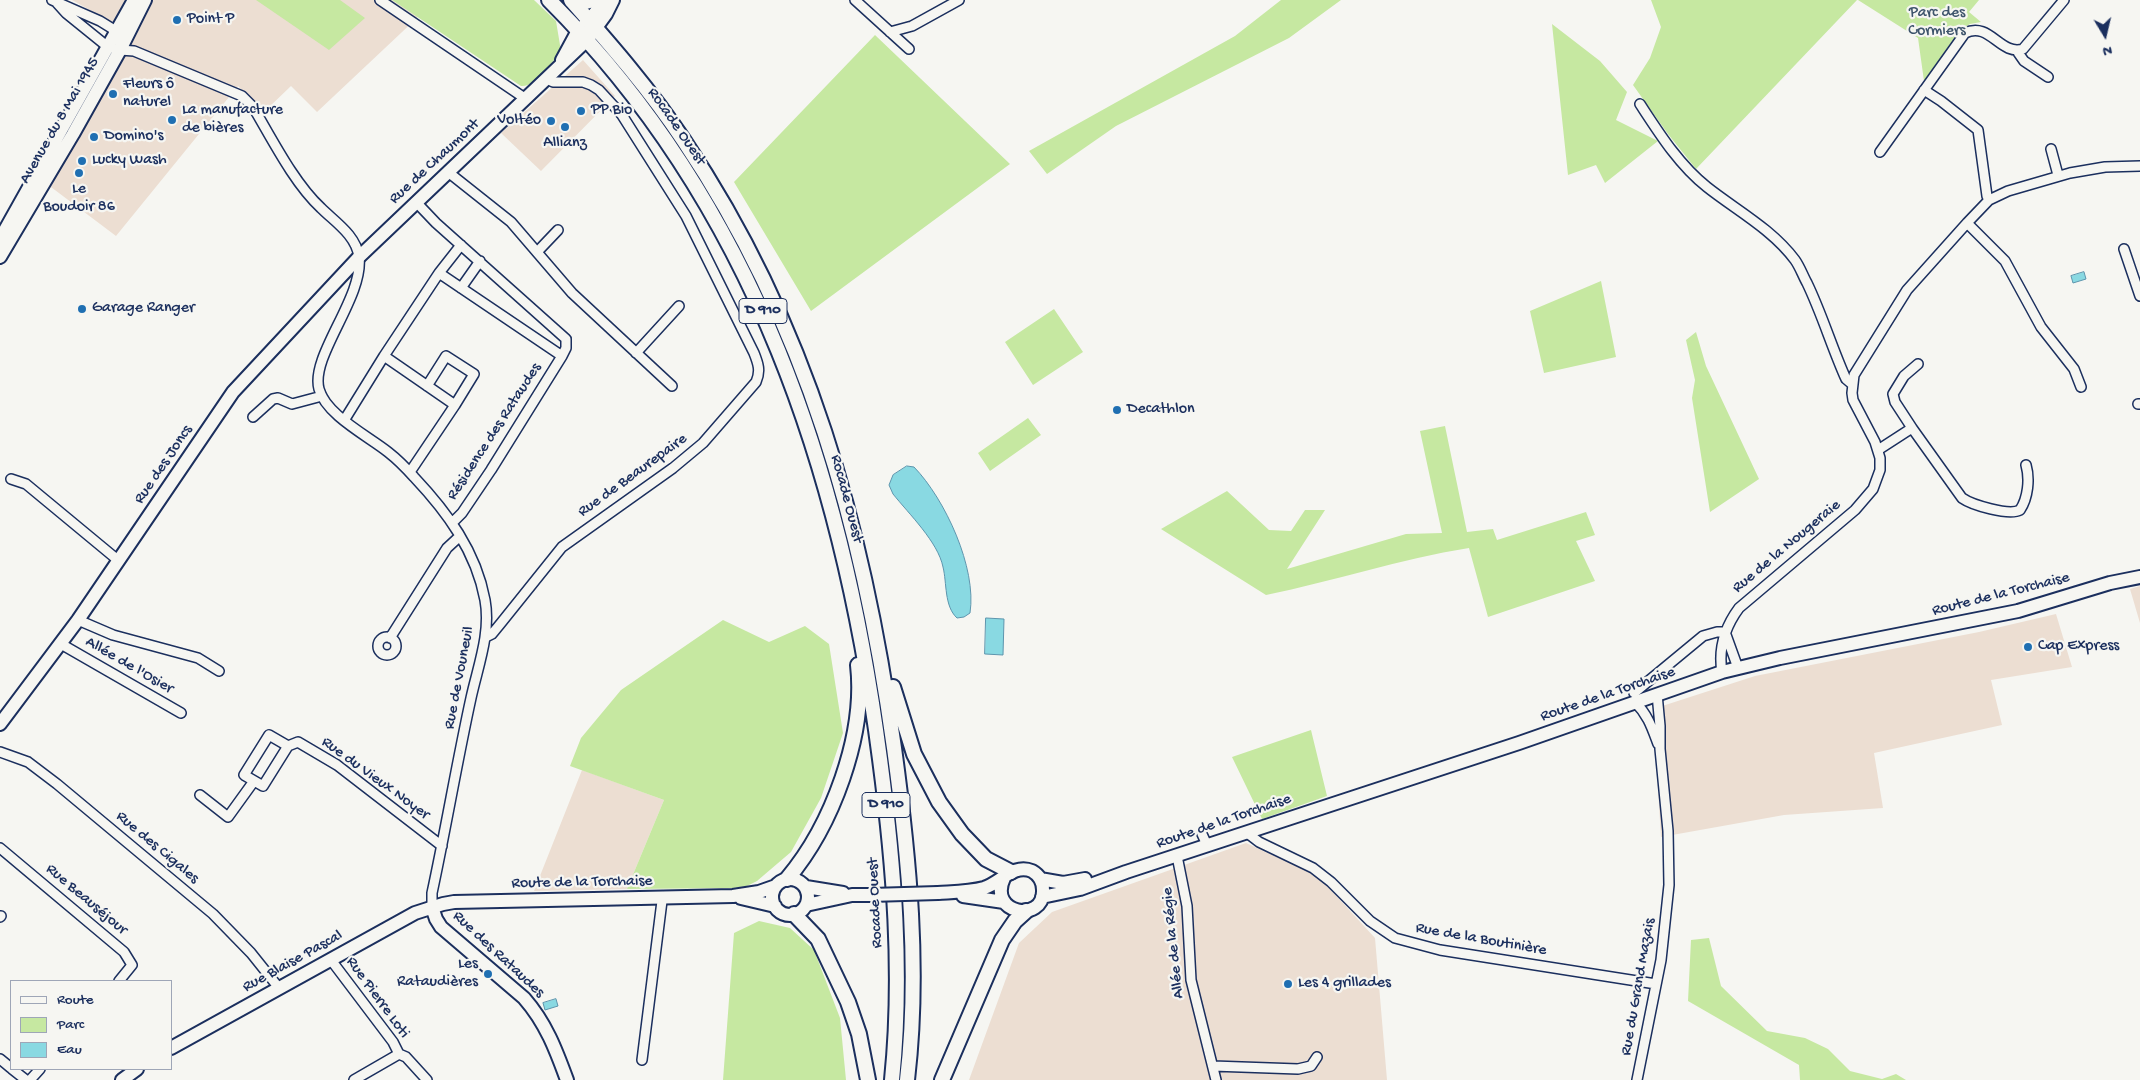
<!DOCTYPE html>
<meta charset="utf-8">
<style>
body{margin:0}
#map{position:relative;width:2140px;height:1080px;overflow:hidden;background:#f6f6f2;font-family:"Gochi Hand",sans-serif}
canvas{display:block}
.legend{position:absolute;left:10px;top:980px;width:162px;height:90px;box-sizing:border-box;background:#f6f6f2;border:1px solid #9ea6b7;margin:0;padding:6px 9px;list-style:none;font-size:15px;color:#1b2f5e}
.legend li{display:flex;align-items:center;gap:10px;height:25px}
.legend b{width:25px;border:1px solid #9ea6b7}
.north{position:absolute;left:2080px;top:10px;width:50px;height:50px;-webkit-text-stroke:4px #f6f6f2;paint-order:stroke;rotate:171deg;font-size:14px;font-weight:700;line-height:20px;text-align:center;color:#1b2f5e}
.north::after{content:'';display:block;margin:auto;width:18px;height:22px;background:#1b2f5e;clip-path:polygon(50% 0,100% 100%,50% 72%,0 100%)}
</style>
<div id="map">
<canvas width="2140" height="1080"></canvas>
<ul class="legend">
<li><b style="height:6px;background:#f6f6f2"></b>Route</li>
<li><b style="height:14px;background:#c6e8a1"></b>Parc</li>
<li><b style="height:14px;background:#89d9e2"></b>Eau</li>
</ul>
<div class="north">N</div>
</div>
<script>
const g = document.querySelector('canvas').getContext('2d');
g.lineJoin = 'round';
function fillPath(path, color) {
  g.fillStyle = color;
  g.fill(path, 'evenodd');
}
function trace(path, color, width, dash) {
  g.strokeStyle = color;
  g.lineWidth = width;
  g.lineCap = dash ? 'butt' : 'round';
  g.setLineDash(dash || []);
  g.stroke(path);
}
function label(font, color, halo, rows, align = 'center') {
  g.font = font + ' "Gochi Hand",sans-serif';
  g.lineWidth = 4.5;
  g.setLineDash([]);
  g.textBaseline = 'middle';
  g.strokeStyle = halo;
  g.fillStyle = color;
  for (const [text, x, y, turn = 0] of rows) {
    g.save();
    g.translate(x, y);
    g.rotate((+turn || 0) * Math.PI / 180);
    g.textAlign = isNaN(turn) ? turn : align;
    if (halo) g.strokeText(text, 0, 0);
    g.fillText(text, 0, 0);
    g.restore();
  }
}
fillPath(new Path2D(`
 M72,0H392L418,17L317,112L291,86L264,112L238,86L116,236L39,178L122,28Z
 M583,60L615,96L541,171L501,133Z
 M2140,586V623L2130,589Z
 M2056,614L2072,667L1991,680L2002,725L1874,753L1883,808L1784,815L1661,837L1653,709L1755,676L1979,632Z
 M582,770L664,800L627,889L534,891Z
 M1246,843L1317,875L1375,938L1387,1080H969L1019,943L1052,912Z`), '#ecded2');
fillPath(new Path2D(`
 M256,0H340L365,18L329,50Z
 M392,0H534L556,21L561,51C552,62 535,88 521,86Z
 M1281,0H1341L1289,38L1116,126L1047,174L1029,151L1235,36Z
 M1651,0H1857L1696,169L1668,134L1633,85L1650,58L1661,27Z
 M1858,0H1979L1969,12L1981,22L1970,24L1960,30L1924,81L1918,38Z
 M1552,24L1600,61L1627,92L1616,120L1658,141L1605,183L1596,165L1568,175Z
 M875,35L1010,164L811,311L734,182Z
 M1601,281L1616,357L1544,373L1530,311Z
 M1054,309L1083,352L1033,385L1005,342Z
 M1696,332L1706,366L1759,479L1710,512L1692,398L1695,380L1686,340Z
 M1028,418L1041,435L990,471L978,453Z
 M1445,426L1467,532L1493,529L1497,540L1586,512L1595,535L1576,541L1595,581L1488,617L1469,548C1400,559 1334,581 1266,595L1161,529L1227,491L1269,530L1291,531L1305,510H1325L1287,569L1406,534L1442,533L1420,431Z
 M723,620L769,642L805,626L829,644L843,733L821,798L791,852L757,881L747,886L734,888L627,889L664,800L570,766L581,738L621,690Z
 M1311,730L1327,796L1262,819L1232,757Z
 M759,921L790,928L814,950L840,1018L846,1080H723L734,933Z
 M1709,938L1721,986L1767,1031L1805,1038L1828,1049L1850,1071L1882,1079L1896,1074L1906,1080H1800L1799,1065L1688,1001L1691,940Z`), '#c6e8a1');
const water = new Path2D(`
 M2084,272L2086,279L2073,283L2071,276Z
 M907,466L914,467C945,499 977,568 970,613L964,617L957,618C944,606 947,583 943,567C938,542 909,514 893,494L889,485L893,475Z
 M986,618L1004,619L1003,655L985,654Z
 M556,999L558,1006L545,1010L543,1003Z`);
fillPath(water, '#89d9e2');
trace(water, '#5d95ad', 1);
const street = new Path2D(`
 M52,0L100,21L121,34
 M380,0L526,99
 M855,0L909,49
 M57,3L66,13L108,47L120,50L134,51L242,96L253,107C272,139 294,183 321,208C335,222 356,235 359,257C364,297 310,356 319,389C326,415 368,436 388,452C397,459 406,468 414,477C447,512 476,551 485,600C491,633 478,666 471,698C457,762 446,828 432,893V907
 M890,32L912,26L959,0
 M2017,51L2024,61L2048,77
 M1924,90L1941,101L1978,130L1987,196L1989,200
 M1640,104C1659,133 1679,165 1707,187C1736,210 1772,229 1795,260C1800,267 1803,276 1807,283C1822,314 1832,348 1846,379L1852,384
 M2051,149L2058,175
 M1880,152L1965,33C1990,21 2000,56 2023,49L2064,0
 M448,172L511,222L572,293L672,386
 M1967,223L2005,261L2041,327L2074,369L2081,387
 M2124,249L2140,296
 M538,251L558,230
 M439,273L461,245
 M461,288L480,261
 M636,353L679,306
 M384,356L439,273L562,356L566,348V339L436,223L416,202
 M427,386L446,356L474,374L455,405
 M2138,404H2140
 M253,417L273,399L278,398L292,404L322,396
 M345,419L384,356L455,405L410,472
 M1912,428L1895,402L1893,394L1904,376L1918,364
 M1878,450L1912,428L1962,498C1972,505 2009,516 2020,510C2028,498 2030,479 2026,465
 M11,479L26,484L119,561
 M452,523L462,513L491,470L562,356
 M78,620L113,635L198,658L219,671
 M1725,632L1738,668
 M486,637L492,634L501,623L562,547L673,468L703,443L756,382C761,371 758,363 754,353L686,216L622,115L599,90L591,85L583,82H553L547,79
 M378 646a9 9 0 1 1 18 0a9 9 0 1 1-18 0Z
 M390,638L447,548L460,536
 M61,644L181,713
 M1722,672C1718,648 1725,627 1739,608L1855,510L1873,489L1880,470V458L1875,442L1853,400L1852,393L1854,375L1907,290L1967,223L1989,200L2008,191L2070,173L2105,167L2140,166
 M1634,693L1703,636L1717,632H1725
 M1635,702C1648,715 1652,728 1658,744
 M288,746L269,735L244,775L263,786L288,746L298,742L337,765L442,846
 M0,752L28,762L57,784L213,914L251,953L279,988
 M200,795L228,817L254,781
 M1246,832L1259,842L1313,868L1331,882L1370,921L1395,938L1440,950L1656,984
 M1202,834L1207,845
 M0,848L124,952L132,965L119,981
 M1177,856L1187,906L1191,980L1216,1080
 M0,917L1,916
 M331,960L393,1042L399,1054L406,1057L427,1080
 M0,1059L11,1068
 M642,1060L662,901L660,897
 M1213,1066L1298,1069L1311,1066L1317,1057
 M12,1069L26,1080
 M30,1080L40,1069
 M354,1080L399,1054
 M1637,1080L1661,960L1669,885L1668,831L1660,749V726L1657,694`);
const secondary = new Path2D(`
 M571,1L586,3L596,0
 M562,60L575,36L606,0
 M0,239L134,0
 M0,257L73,134L120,50L145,0
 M0,724L78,620L233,392L359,257L587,40L606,14L613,0
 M1040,879L1063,883L1085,879
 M772 897a18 18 0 1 1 36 0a18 18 0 1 1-36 0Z
 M806,887L843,893
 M938,893C953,892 969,892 984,888C1000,883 1014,863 1032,871C1039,875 1043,882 1043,890C1044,924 987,914 1004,878
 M963,896L1004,902
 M1042,897L1080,889L1126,872L1519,743L1722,672L1780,658L2018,611L2110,583L2140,577
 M741,898L775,906
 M806,905L852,895H871
 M432,907L436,919L441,927L524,998C546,1023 556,1050 567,1080
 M171,1048L415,913L443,904L454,902L733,896L759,892L776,886
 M122,1080L137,1069`);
const primary = new Path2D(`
 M549,0C756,207 843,475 880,759C894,865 903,973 892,1080
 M571,0C611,45 651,91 684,141C808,325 864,530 894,748C909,858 920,970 907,1080
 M893,687L914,754L939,802L962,834L986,859L1011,872
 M787,879C832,826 866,735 858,665
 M794,914L818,939L848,1002L859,1034L868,1080
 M942,1080L1002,940L1015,921L1026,911`);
trace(street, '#1b2f5e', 12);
trace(secondary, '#1b2f5e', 16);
trace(primary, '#1b2f5e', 18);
trace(street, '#f6f6f2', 9);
trace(secondary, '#f6f6f2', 12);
trace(primary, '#f6f6f2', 14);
const secondaryBridge = new Path2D(`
 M871,895L938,893`);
trace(secondaryBridge, '#1b2f5e', 16, []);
trace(secondaryBridge, '#f6f6f2', 12);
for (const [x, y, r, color] of [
 [177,20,5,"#1f6fb2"],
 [113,94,5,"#1f6fb2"],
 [581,111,5,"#1f6fb2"],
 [172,120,5,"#1f6fb2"],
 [551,121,5,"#1f6fb2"],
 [565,127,5,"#1f6fb2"],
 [94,137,5,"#1f6fb2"],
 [82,161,5,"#1f6fb2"],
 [79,173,5,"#1f6fb2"],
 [82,309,5,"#1f6fb2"],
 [1117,410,5,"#1f6fb2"],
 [2028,647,5,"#1f6fb2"],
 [488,974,5,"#1f6fb2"],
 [1288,984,5,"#1f6fb2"]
]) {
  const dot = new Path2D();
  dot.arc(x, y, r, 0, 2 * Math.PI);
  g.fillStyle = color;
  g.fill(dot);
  trace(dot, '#f6f6f2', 2);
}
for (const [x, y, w] of [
 [763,311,48],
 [886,805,48]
]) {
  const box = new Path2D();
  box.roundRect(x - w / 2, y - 12.5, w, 25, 4);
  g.fillStyle = '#f6f6f2';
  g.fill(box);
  trace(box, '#1b2f5e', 1);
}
label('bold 15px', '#1b2f5e', null, [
 ["D 910",763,311],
 ["D 910",886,805]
]);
label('16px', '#3d546b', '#f6f6f2', [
 ["Parc des",1937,14],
 ["Cormiers",1937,32]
]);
label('16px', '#1b2f5e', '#f6f6f2', [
 ["Point P",187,20],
 ["Fleurs ô",123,85],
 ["naturel",123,103],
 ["La manufacture",182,111],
 ["de bières",182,129],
 ["PP Bio",591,111],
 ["Voltéo",541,121,"right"],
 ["Domino's",104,137],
 ["Allianz",565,144,"center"],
 ["Lucky Wash",92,161],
 ["Le",79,190,"center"],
 ["Boudoir 86",79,208,"center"],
 ["Garage Ranger",92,309],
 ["Decathlon",1127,410],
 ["Cap Express",2038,647],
 ["Les",478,965,"right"],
 ["Rataudières",478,983,"right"],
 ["Les 4 grillades",1298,984]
], 'left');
label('16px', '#1b2f5e', '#f6f6f2', [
 ["Avenue du 8 Mai 1945",60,121,-60],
 ["Rocade Ouest",676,127,55],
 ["Rue de Chaumont",435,162,-43],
 ["Résidence des Rataudes",495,432,-57],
 ["Rue des Joncs",164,465,-56],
 ["Rue de Beaurepaire",633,476,-36],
 ["Rocade Ouest",846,499,75],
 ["Rue de la Nougeraie",1787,547,-40],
 ["Route de la Torchaise",2001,595,-14],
 ["Allée de l'Osier",129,666,30],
 ["Rue de Vouneuil",460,678,-79],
 ["Route de la Torchaise",1608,695,-19],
 ["Rue du Vieux Noyer",375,779,36],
 ["Route de la Torchaise",1224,822,-19],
 ["Rue des Cigales",157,848,40],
 ["Route de la Torchaise",582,883,-1],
 ["Rue Beauséjour",86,900,40],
 ["Rocade Ouest",876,903,-93],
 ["Rue de la Boutinière",1481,940,10],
 ["Allée de la Régie",1174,943,-96],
 ["Rue des Rataudes",498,955,43],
 ["Rue Blaise Pascal",293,962,-29],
 ["Rue du Grand Mazais",1639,987,-80],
 ["Rue Pierre Loti",377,998,54]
]);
</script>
